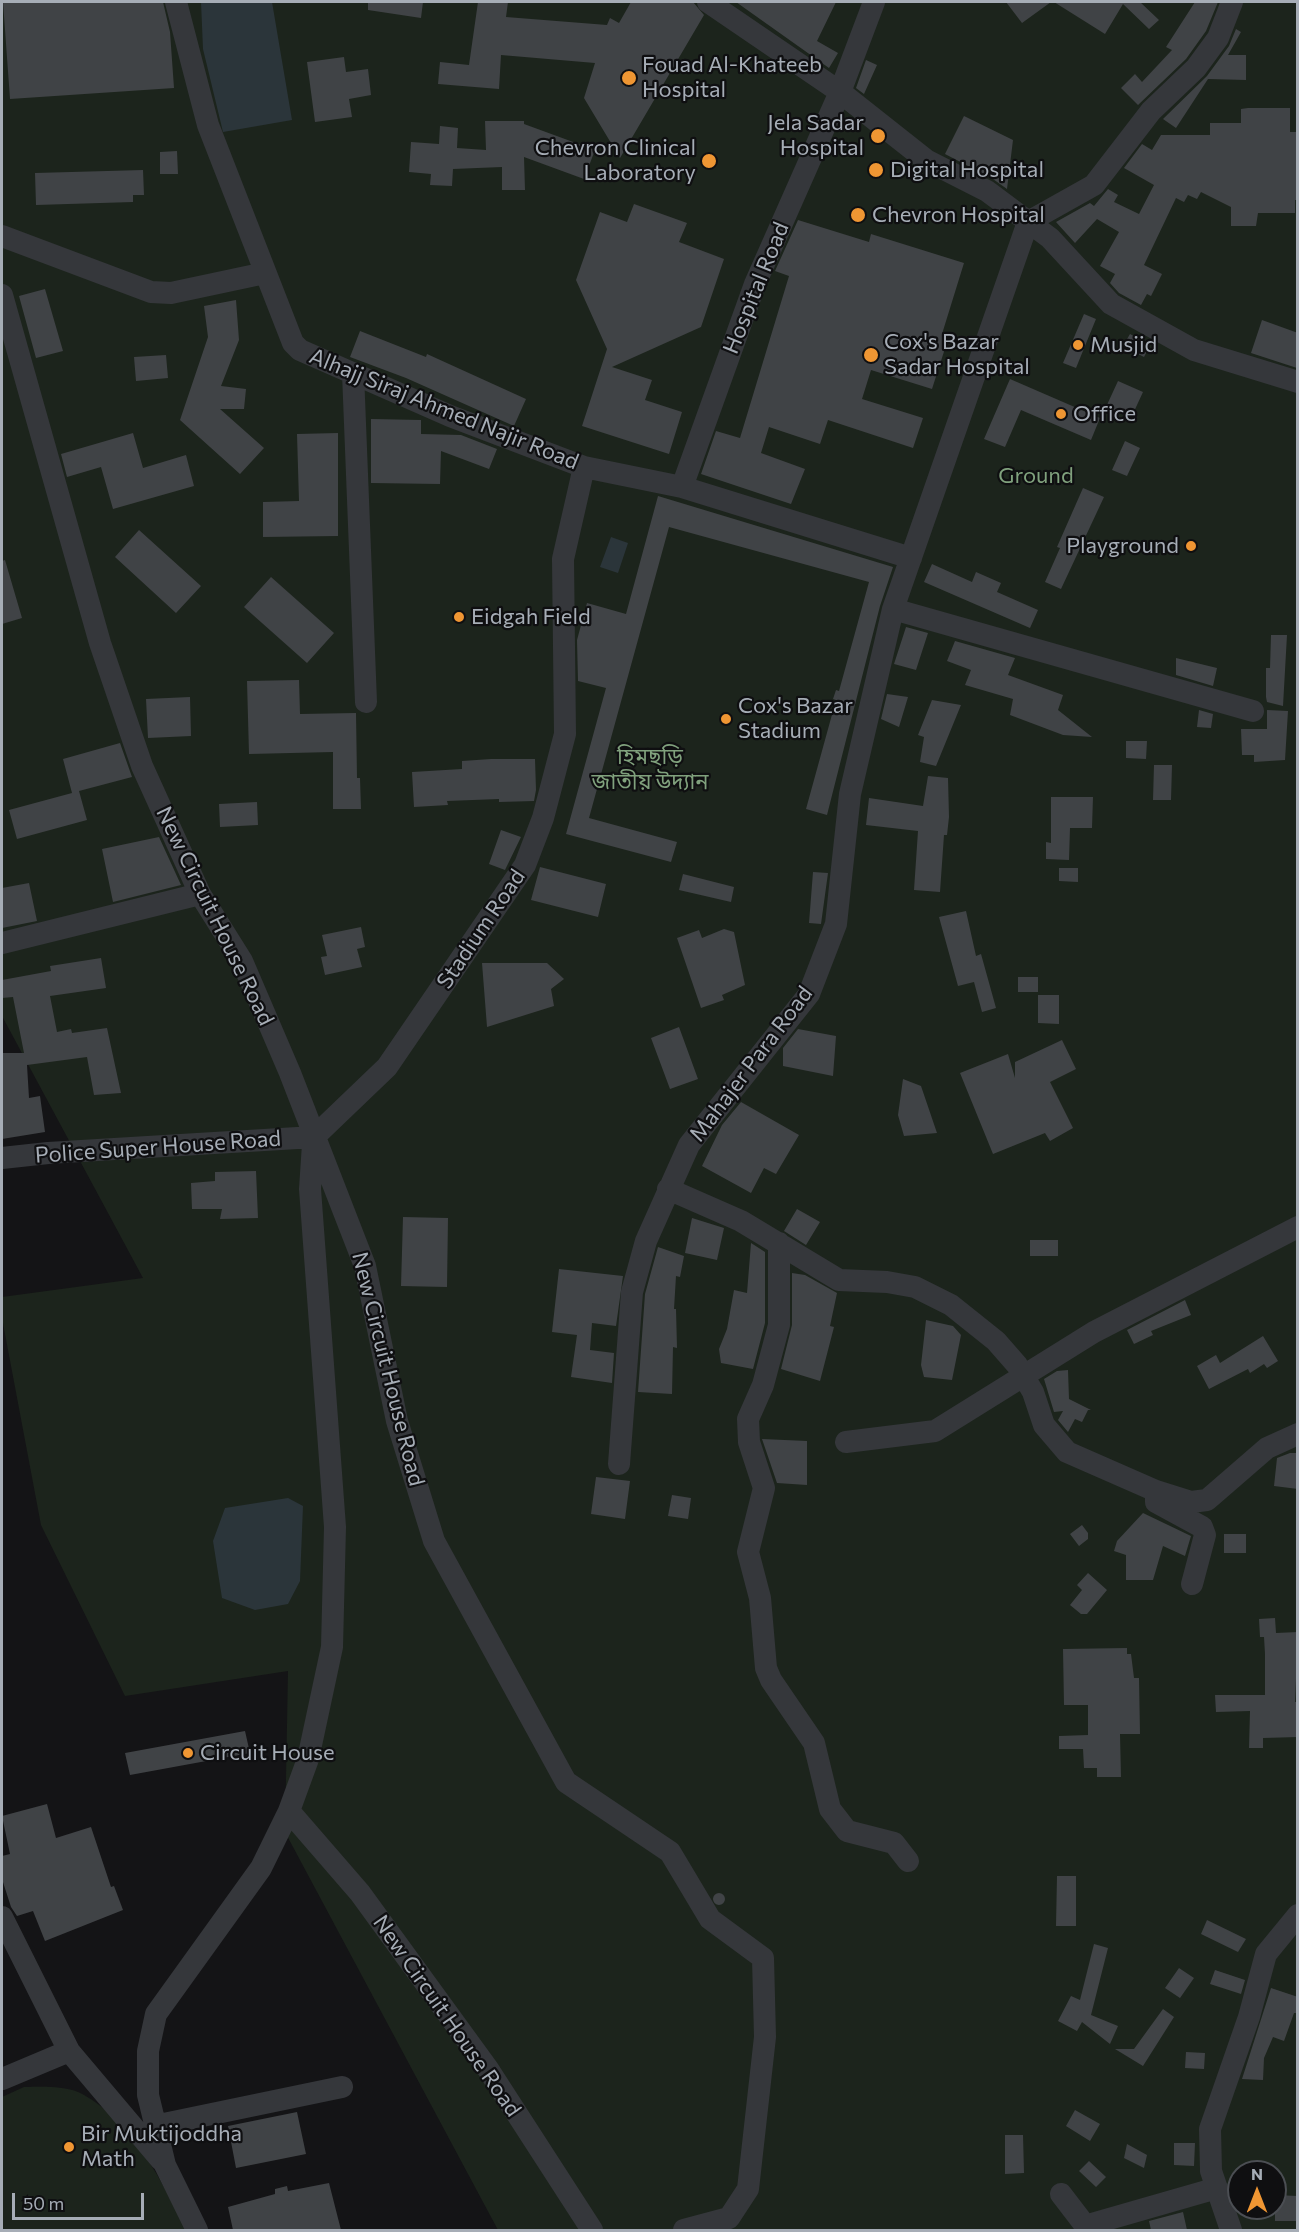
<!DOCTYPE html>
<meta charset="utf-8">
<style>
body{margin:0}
#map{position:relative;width:1299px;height:2232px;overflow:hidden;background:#141416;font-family:Commissioner,sans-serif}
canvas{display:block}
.frame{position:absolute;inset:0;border:3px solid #a6adb6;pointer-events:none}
.north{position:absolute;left:1227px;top:2160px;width:60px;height:60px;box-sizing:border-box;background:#0f0f11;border:2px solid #4b4e53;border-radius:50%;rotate:0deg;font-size:16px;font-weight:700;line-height:24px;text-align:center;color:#a6adb6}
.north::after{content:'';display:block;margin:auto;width:21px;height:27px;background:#ef9633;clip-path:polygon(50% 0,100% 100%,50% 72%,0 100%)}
.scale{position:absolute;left:12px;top:2193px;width:132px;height:27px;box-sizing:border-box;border:3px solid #a6adb6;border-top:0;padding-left:8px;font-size:18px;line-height:21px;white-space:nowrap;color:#a6adb6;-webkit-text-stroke:4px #0f0f11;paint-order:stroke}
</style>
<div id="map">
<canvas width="1299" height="2232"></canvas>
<div class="frame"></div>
<div class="north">N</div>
<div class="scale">50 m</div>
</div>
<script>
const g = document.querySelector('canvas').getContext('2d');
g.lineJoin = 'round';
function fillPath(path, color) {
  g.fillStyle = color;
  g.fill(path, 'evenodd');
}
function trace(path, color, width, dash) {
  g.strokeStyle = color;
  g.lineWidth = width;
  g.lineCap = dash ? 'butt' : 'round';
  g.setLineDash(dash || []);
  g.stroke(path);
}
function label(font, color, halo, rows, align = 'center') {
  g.font = font + ' Commissioner,"Noto Sans Bengali",sans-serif';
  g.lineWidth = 4.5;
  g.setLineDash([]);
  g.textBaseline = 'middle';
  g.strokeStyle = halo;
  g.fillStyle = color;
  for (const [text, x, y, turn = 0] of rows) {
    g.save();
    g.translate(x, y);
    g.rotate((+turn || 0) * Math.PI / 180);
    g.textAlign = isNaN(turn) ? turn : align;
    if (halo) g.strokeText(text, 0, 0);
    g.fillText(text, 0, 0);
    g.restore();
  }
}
fillPath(new Path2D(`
 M2,2H1297V2230H498L285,1832L288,1671L125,1696L41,1525L2,1318V1297L143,1278L2,1016ZM1239,2172H1275V2208H1239Z
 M24,2087C42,2087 67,2085 84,2095C133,2123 162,2182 187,2230H2V2097Z`), '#1c241c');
fillPath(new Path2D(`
 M201,2H272L292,120L223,132L203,49Z
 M611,537L628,543L618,573L600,567Z
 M288,1498L303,1506L300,1581L288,1604L255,1610L222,1598L213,1541L225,1508Z`), '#2b353a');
fillPath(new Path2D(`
 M3,2H163L170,32L174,88L10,99Z
 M368,2H423L421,18L368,10Z
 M478,2H508L506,17L607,25L610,18L619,23L631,2H693L704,15L620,158L584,98L595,63L501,55L499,89L438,84L440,62L469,65Z
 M736,2H836L817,41L838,53L829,68Z
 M1006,2H1051L1022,23Z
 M1054,2H1140L1159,20L1149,29L1123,4L1105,34Z
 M1195,2H1218L1206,31L1186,59L1138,105L1121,88L1135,74L1142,82L1172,50L1166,47Z
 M1236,29L1241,32L1228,55H1246V80L1208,79L1176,128L1163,119L1207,76L1229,46Z
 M344,57L346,72L368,69L371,95L349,99L352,117L315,122L307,62Z
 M866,60L877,65L864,94L856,88Z
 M1248,108H1290V132H1298V200H1295V213H1258L1256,226H1231V207L1201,192L1197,199L1188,195L1184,202L1176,198L1144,265L1162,274L1151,296L1147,294L1141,305L1119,293L1110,283L1115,274L1100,266L1119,232L1097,219L1075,243L1056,222L1090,203L1094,206L1108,189L1118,195L1114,202L1139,214L1154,185L1124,168L1142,144L1152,150L1161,135H1210V123H1241V109Z
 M964,116L1013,140L1007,189L993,179L945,154Z
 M485,121H524V124L595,150L584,179L524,157L525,190H502V167L453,169L452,186L430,185L431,174L409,172L411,142L439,144L440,126L458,128L457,148L486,150Z
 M177,151L178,174H160V152Z
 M143,170L144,195H133V202L36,205L35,173Z
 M634,204L687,223L679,242L724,259L701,327L612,367L652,380L645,400L682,412L669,454L582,426L607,349L576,280L600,212L627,222Z
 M798,220L869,242L871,234L964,263L942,334L949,336L932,389L871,370L862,399L923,418L913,448L828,420L820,444L769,427L761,453L805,469L791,504L701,474L716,431L740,438L789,276L775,271Z
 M45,289L63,351L36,358L19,296Z
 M236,300L239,340L221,386L246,389L244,409H220L264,448L240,474L180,420L208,337L204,306Z
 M1084,314L1096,319L1076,368L1063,363Z
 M1262,320L1298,333L1297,368L1251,353Z
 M360,331L426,357L427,354L526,399L514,426L406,378L350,357Z
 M1130,334L1150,345L1144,357L1123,346Z
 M166,355L168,378L136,381L134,357Z
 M1010,379L1100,418L1091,440L1021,410L1005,447L984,439Z
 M1118,381L1143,392L1131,418L1106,407Z
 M371,419L421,420V434L461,435L497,449L489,469L441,451L440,484L371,483Z
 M133,433L143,468L186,455L194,486L113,509L101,467L67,477L61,454Z
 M338,433V536L263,537V502L299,501L297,434Z
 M1125,441L1140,448L1127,476L1112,470Z
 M1083,488L1104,497L1061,589L1045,582L1060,548L1057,547Z
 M658,496L893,567L880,606L827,815L806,809L836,700L833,699L836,690L839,691L869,582L669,527L589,818L677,842L671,862L566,834L606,688L578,681L577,640L587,603L626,614Z
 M139,530L201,586L176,613L115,557Z
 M5,560L22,618L2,624V561Z
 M932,564L972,582L976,572L1001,583L997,592L1038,610L1030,628L924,582Z
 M271,577L334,633L307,663L244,607Z
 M906,627L928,633L916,670L894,664Z
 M1271,635H1287L1283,706L1267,702L1266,697V668H1270Z
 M955,641L1015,658L1008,675L1063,695L1058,710L1092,737L1063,735L1010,715L1013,699L965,685L971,670L947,661Z
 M1176,658L1217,668L1213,686L1176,675Z
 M299,680L300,714L356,713L357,778H360L361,809H333V752L249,754L247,681Z
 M887,694L908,697L899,727L881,719Z
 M190,697L191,736L148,738L146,699Z
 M932,700L961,705L936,766L920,762L924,737L918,735Z
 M1199,710L1213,714L1211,728L1197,727Z
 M1267,710L1288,711L1285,760L1254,762V755H1242L1241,729H1267Z
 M1126,741H1147L1146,759L1126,758Z
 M120,743L132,777L79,791L87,820L17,839L9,810L72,793L63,759Z
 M491,759H535L536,790L534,801L499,802V799L447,801L448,805L414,807L412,772L462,769V761Z
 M1154,765H1172L1171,800H1153Z
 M928,776L948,778L949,817L947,835H944L940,892L914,890L918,831L866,825L869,798L923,806Z
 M1051,797H1093L1092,828H1070L1069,860L1046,859V842L1051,843Z
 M257,802L258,825L220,827L219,804Z
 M501,830L521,837L505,870L489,864Z
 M159,837L181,885L113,902L102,849Z
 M540,867L606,884L598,917L531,900Z
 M1059,868H1078V882L1059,881Z
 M813,872L828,873L821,924L809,923Z
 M683,874L734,887L731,902L679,890Z
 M29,883L37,921L2,928V888Z
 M966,911L976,956L981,954L996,1008L982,1012L974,982L958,986L939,917Z
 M361,927L365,947L357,949L362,967L325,975L321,957L327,956L322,935Z
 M724,929L734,932L745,985L722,995L724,1000L701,1008L677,938L699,930L702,938Z
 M101,958L106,988L50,996L57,1032L71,1029L72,1033L107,1028L121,1093L94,1095L87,1057L27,1065L29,1098L40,1096L45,1132L2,1139V1053H24L13,997L2,998V980L51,971L50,966Z
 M482,963H547L564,979L551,989L554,1006L487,1027Z
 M1018,977H1038V992H1018Z
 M1038,995H1059V1024L1038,1023Z
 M679,1027L698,1079L670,1089L651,1038Z
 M798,1029L836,1036L833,1076L783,1066V1048Z
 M1062,1040L1076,1069L1050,1082L1073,1128L1050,1141L1045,1133L993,1154L960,1073L1008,1054L1015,1078V1062Z
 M903,1079L921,1086L937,1133L904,1136L898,1115Z
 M741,1102L799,1135L776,1174L764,1168L751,1193L702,1166L722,1125Z
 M256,1171L258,1218L220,1219L222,1209H192L191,1183L215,1181V1172Z
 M797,1209L820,1222L806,1245L784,1231Z
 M403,1217L448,1218L447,1287L401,1286Z
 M692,1218L724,1228L717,1260L685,1253Z
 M1030,1240H1058V1256H1030Z
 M751,1243L765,1252V1323L753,1369L721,1363L719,1349L727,1329L734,1290L747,1293Z
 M658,1247L684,1256L680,1277L676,1276L674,1309H676L677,1348L673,1347L672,1394L638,1392L645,1294Z
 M559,1269L623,1276L616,1326L592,1323L590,1350L614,1353L612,1383L571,1377L577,1335L552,1332Z
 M792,1273L805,1275L837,1293L830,1326L834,1327L820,1381L781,1369L792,1325Z
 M1185,1300L1191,1315L1151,1331L1153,1335L1134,1344L1127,1330Z
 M926,1320L953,1326L961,1335L952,1380L924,1377L921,1365Z
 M1263,1336L1278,1361L1267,1368L1264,1364L1250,1373L1248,1369L1209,1389L1197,1366L1216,1355L1220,1363Z
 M1068,1370L1069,1399L1091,1410H1088L1082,1422L1075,1419L1068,1432L1058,1420L1063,1411L1054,1412L1044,1379L1057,1371Z
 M762,1439L807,1441V1485L777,1483Z
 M1290,1453H1298V1489L1274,1486L1277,1458Z
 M596,1477L630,1481L625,1519L591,1514Z
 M672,1495L691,1498L688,1519L668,1516Z
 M1143,1513L1191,1536L1185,1556L1163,1546L1153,1580H1126V1555L1114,1551L1117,1541Z
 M1082,1525L1088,1533V1539L1079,1546L1070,1534Z
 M1224,1534H1246V1553H1224Z
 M1088,1573L1107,1590L1087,1614H1081L1070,1605L1082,1590L1077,1585Z
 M1275,1618L1276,1633L1298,1632L1295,1702H1298V1737L1263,1738V1748H1249L1250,1711L1216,1712L1215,1695H1265V1654L1264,1637H1260L1259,1619Z
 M1127,1648V1654H1131L1134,1678H1139L1140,1734H1120L1121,1777H1097V1768H1084L1083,1749H1059V1736L1088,1735V1705H1064L1063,1649Z
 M245,1731L250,1753L130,1775L125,1753Z
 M47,1804L56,1838L91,1827L111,1887L114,1886L123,1910L45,1941L33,1911L17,1916L11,1907L2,1879V1856L10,1854L2,1816Z
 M1057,1876H1076V1926H1056Z
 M713 1899a6 6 0 1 1 12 0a6 6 0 1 1-12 0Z
 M1207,1920L1246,1939L1238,1952L1201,1934Z
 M1094,1944L1108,1948L1091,2015L1118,2026L1110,2044L1082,2022L1077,2031L1058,2021L1071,1996L1080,2000Z
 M1179,1968L1194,1978L1180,1998L1165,1988Z
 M1215,1970L1245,1980L1241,1994L1210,1984Z
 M1271,1988L1298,1997V2013H1294L1284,2041L1273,2037L1264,2058L1263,2080L1242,2079Z
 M1163,2009L1174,2017L1143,2066L1115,2049H1134Z
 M1186,2052L1205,2053L1204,2069L1185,2068Z
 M1075,2110L1100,2124L1090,2141L1066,2126Z
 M297,2112L306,2154L236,2168L228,2126Z
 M1005,2135H1023L1024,2173L1005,2174Z
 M1174,2143H1195L1194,2166L1174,2165Z
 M1127,2144L1147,2155L1144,2168L1124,2158Z
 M1089,2161L1106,2177L1096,2187L1079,2171Z
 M329,2183L341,2230H233L228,2207L275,2194V2189L287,2186L288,2191Z
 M1275,2195L1298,2196V2221H1275Z
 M1183,2212L1187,2230H1151L1149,2221Z`), '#404346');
trace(new Path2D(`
 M176,2L208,125L293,343L300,350L450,416L584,467L682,487L911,558
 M708,2L840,92L926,160L987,191L1050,238L1111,304L1194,350L1298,382
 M2,236L151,292L171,293L265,273
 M2,295L100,643L142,766L200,894L242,961L290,1073L365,1266L397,1421L434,1541L566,1782L670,1852L710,1919L763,1958L765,2037L748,2189L729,2218L684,2230
 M353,373L366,702
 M682,487L755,284L840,92L874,2
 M893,609L1253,711
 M2,943L200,894
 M314,1137L387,1067L525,865L543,818L565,734L563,559L584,467
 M2,1158L48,1153L314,1137
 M668,1189L741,1221L839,1280L887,1282L915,1287L951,1305L996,1341L1017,1365L1033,1392L1044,1425L1067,1452L1156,1491L1191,1502L1207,1500L1267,1448L1298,1434
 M779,1243V1325L763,1385L748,1419L749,1442L764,1488L748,1552L760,1598L766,1668L771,1680L814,1743L830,1809L847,1831L894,1843L908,1861
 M846,1442L935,1431L1094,1332L1298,1227
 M619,1464L632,1292L646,1241L689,1145L809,994L836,924L850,794L893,609L1028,222L1094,185L1151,111L1196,68L1218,38L1232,2
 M1156,1498V1502L1202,1527L1205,1535L1192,1584
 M289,1811L360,1893L488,2069L592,2230
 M2,1917L69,2051L161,2160
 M2,2079L69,2051
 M154,2126L342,2087
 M1061,2194L1084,2224L1088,2225L1217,2188
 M197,2230L165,2165L148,2095V2051L156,2014L261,1868L289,1811L308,1759L332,1647L335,1527L310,1189L313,1144
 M1231,2230L1211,2171L1210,2129L1249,2017L1266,1954L1298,1915`), '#35373b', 22);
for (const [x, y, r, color] of [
 [629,78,8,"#ef9633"],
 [878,136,8,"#ef9633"],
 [709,161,8,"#ef9633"],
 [876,170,8,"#ef9633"],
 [858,215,8,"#ef9633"],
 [1078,345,6,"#ef9633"],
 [871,355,8,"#ef9633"],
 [1061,414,6,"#ef9633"],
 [1191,546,6,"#ef9633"],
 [459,617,6,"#ef9633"],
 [726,719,6,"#ef9633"],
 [188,1753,6,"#ef9633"],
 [69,2147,6,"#ef9633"]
]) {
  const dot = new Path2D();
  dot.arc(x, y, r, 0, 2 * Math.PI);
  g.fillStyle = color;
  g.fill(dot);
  trace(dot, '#0f0f11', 2);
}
label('22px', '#a6adb6', '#0f0f11', [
 ["Fouad Al-Khateeb",642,65],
 ["Hospital",642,90],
 ["Jela Sadar",864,123,"right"],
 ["Hospital",864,148,"right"],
 ["Chevron Clinical",696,148,"right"],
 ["Laboratory",696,173,"right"],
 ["Digital Hospital",890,170],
 ["Chevron Hospital",872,215],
 ["Cox's Bazar",884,342],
 ["Sadar Hospital",884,367],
 ["Musjid",1090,345],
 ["Office",1073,414],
 ["Playground",1179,546,"right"],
 ["Eidgah Field",471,617],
 ["Cox's Bazar",738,706],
 ["Stadium",738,731],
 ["Circuit House",200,1753],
 ["Bir Muktijoddha",81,2134],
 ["Math",81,2159]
], 'left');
label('22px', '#a6adb6', '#0f0f11', [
 ["Hospital Road",756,288,-68],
 ["Alhajj Siraj Ahmed Najir Road",444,409,22],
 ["New Circuit House Road",215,916,64],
 ["Stadium Road",481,929,-56],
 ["Mahajer Para Road",751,1064,-53],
 ["Police Super House Road",158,1147,-4],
 ["New Circuit House Road",388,1369,76],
 ["New Circuit House Road",447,2016,55]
]);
label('22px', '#80a17d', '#0f0f11', [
 ["Ground",1036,476],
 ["হিমছড়ি",650,757],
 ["জাতীয় উদ্যান",650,782]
]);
</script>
